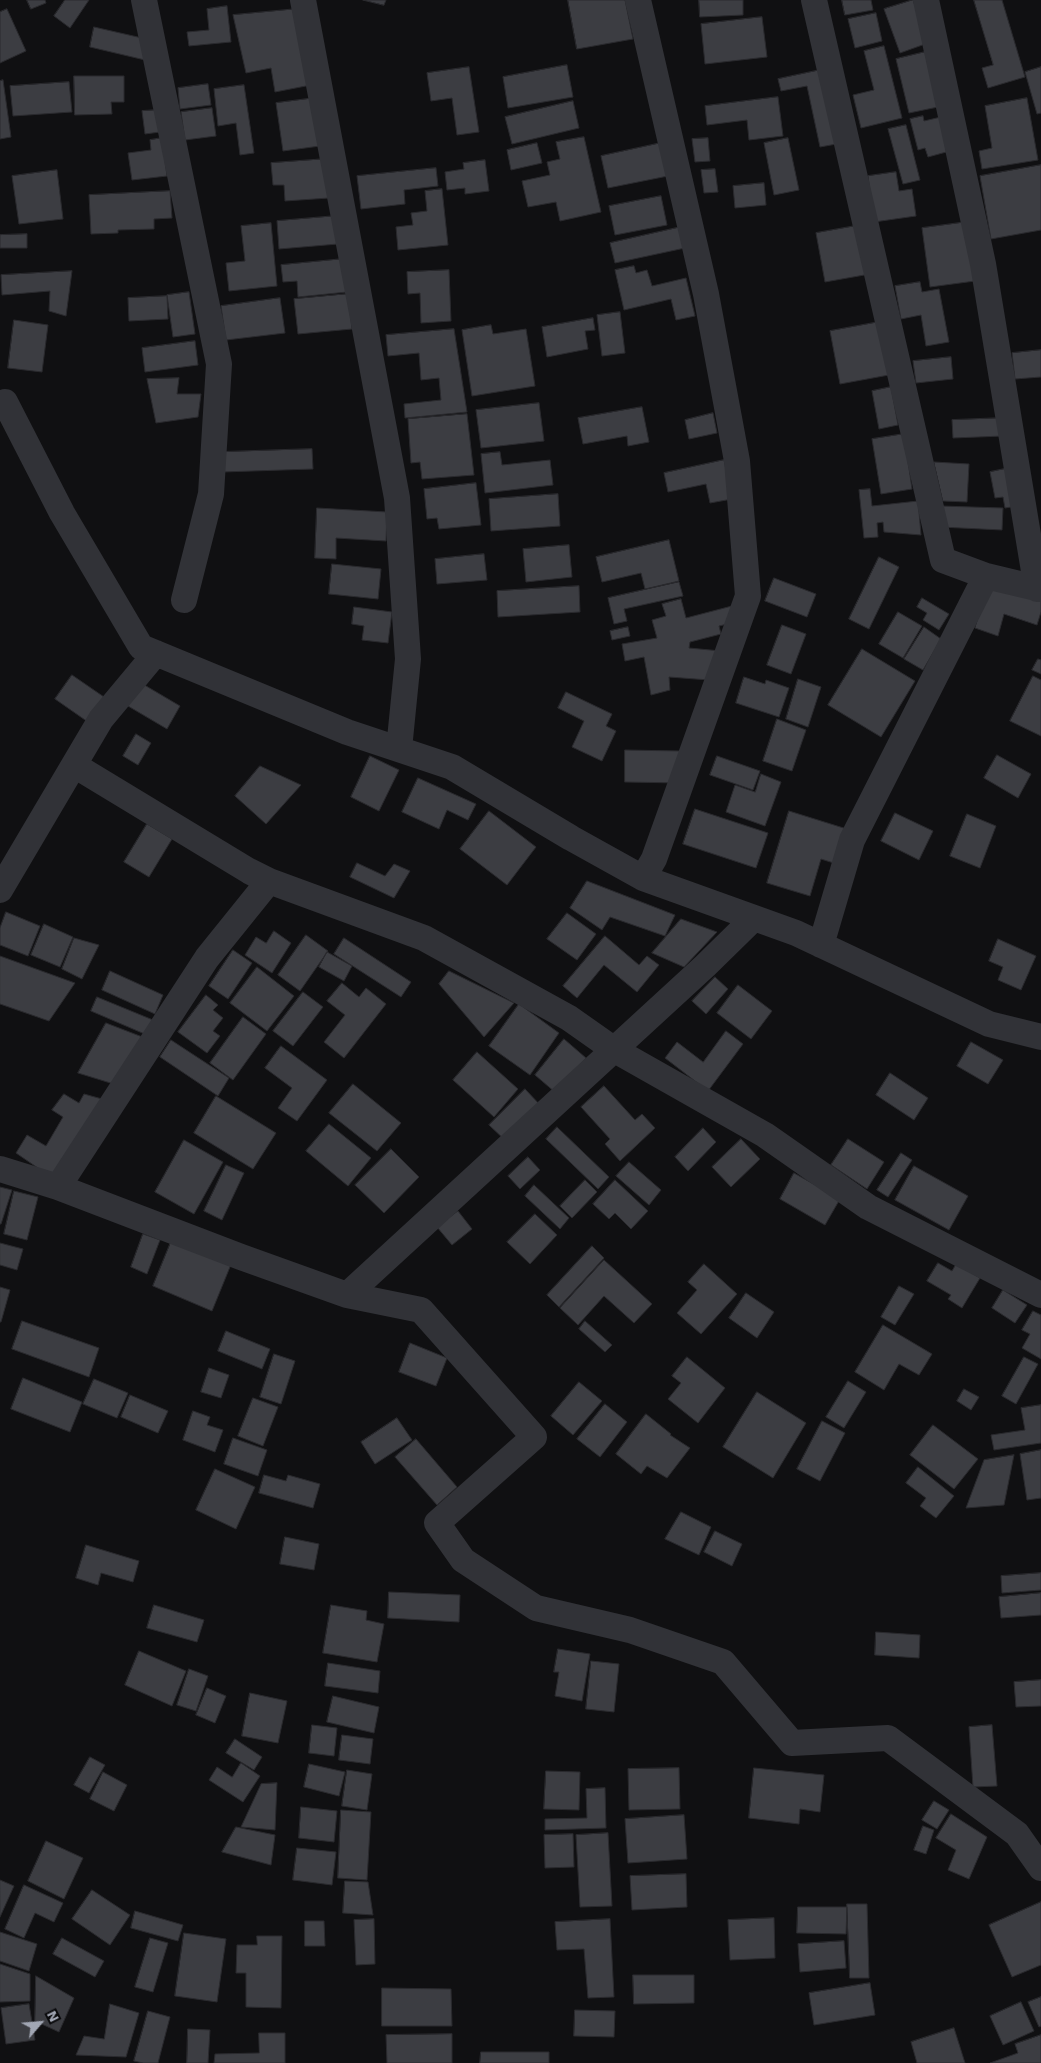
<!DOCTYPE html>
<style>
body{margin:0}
#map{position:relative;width:1041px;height:2063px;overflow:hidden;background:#101012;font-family:"Work Sans",sans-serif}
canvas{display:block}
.north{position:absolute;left:15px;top:1998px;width:50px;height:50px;-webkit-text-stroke:4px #0b0b0d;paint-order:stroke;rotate:63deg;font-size:14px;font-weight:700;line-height:20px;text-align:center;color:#a1a6b3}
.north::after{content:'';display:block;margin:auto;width:18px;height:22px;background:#a1a6b3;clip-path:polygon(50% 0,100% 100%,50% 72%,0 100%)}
</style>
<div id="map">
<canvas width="1041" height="2063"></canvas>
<div class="north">N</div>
</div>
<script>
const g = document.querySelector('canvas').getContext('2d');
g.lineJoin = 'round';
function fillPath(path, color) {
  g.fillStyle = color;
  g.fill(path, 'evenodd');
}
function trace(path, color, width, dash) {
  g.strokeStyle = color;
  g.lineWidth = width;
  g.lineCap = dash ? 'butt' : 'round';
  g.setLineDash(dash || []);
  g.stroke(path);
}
const building = new Path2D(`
 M27,0H45L46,3L31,9Z
 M65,0H89L70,28L54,16Z
 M363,0H386L384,5Z
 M568,0H625L633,39L577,49Z
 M699,0H743V15L700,17Z
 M842,0H871L873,10L845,15Z
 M913,0L928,43L900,53L884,9Z
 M974,0H1002L1025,77L988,88L982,68L993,65Z
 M227,6L231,42L189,46L187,32L209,30L207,9Z
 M7,9L26,51L0,63V12Z
 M297,9L311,85L275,92L271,68L246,73L233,15Z
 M876,13L882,41L855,48L848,19Z
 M762,17L767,57L705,64L701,24Z
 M94,27L142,38L145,60L90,47Z
 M884,46L902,118L861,128L853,95L874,90L864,51Z
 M925,52L938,107L909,113L896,59Z
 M567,65L573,97L508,108L503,77Z
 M469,67L479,132L457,135L452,98L431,101L427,73Z
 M1041,67V113L1037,114L1025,72Z
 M825,69L842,143L820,147L807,86L781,91L778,79Z
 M74,76H124V102H111L112,114L75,115Z
 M3,80L11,137L0,139V81Z
 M69,82L72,112L13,116L10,86Z
 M208,84L211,105L180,109L178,88Z
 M244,85L254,153L240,155L236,123L218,126L214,89Z
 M778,97L783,136L749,140L747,120L707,125L705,106Z
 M315,98L320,146L283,151L276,103Z
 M1027,98L1038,160L982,169L979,151L992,148L985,106Z
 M573,101L579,128L512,144L505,117Z
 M212,108L216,136L185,140L181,112Z
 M157,110L160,132L145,134L142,111Z
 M923,116L924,121L941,117L950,151L928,157L925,148L918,150L910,119Z
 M906,125L920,180L903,184L888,129Z
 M584,137L601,212L560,221L556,202L528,207L522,181L550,175L547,162L560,159L556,142Z
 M162,138L167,176L132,180L128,153L151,150L150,140Z
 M708,138L710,161L695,162L692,139Z
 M788,138L799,190L774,195L764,143Z
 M537,143L542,163L511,170L507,150Z
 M661,143L668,176L608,188L601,156Z
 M326,159L329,198L285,201L284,185H273L271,163Z
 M485,160L489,191L465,194V188L447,190L445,172L464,169L463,163Z
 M1041,165V230L991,239L980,176Z
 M436,168L438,186L404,190L405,204L361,209L357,176Z
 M715,169L718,192L704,193L701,170Z
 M57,170L63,219L19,224L12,176Z
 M896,172L899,191L912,189L916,216L874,222L868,176Z
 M764,183L766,205L735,208L733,186Z
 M442,189L448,245L398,250L396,227L413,225L411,213L427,211L425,191Z
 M170,191L172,218L154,219V229L118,230V233L91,234L89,195Z
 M661,196L667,225L615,235L609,206Z
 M336,216L338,244L279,249L277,221Z
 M967,222L975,281L930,287L922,228Z
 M271,223L277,286L229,291L226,263L245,261L241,226Z
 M861,225L870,274L825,282L816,233Z
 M681,227L685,248L615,263L610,243Z
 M27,234V248H0V235Z
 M343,259L347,292L298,297L297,281L283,282L281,265Z
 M634,266L636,273L647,270L652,286L686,278L695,316L676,320L671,299L624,310L615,270Z
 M449,270L451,321L421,323L420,293L408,294L407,272Z
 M72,271L66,316L49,311L50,291L2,295L1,275Z
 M920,282L922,292L939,289L949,342L926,346L921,315L901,319L895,286Z
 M189,292L195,334L173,337L167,295Z
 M348,294L352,329L298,334L294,299Z
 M167,296L168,319L129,321L128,298Z
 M280,298L285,333L226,340L221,306Z
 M620,312L625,353L602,356L597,315Z
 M593,318L595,330L585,331L588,349L547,357L542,327Z
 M14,320L48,325L42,372L8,368Z
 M879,322L889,375L840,384L830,331Z
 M491,325L493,334L526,329L535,386L472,396L462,330Z
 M454,329L467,412L405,418L404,404L441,400L439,378L421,380L419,353L388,356L386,335Z
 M195,341L198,365L145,372L142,348Z
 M1041,350V377L1015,379L1012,353Z
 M951,357L953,379L916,383L913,361Z
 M179,378L177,394H201L198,417L156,423L147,379Z
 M891,387L898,425L879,429L872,391Z
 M539,403L544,441L481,448L476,410Z
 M642,407L649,442L628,446L627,436L583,444L578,418Z
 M713,413L717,433L689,439L685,420Z
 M467,414L474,475L422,479L420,462L411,463L408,419Z
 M1003,418V436L953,438L952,420Z
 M904,434L912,489L881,494L872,439Z
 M312,449L313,469L222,472V452Z
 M500,452L502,465L550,460L553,485L485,493L481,454Z
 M724,460L732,499L710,503L706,484L668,492L664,473Z
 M934,462L969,464L967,502L943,501Z
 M1009,468L1017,506L1005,508L1003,497L995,498L990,472Z
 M476,483L481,525L439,529L437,518L427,519L424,489Z
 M870,489L872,506L918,501L921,535L884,532L883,522L877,523L878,537L864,538L859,490Z
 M558,494L560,526L491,531L489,499Z
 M941,506L1003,508L1002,530L940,527Z
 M317,508L387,512L386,541L336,538V559L315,558Z
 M669,540L679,581L645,589L641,573L602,582L596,557Z
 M569,545L572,577L526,582L523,549Z
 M484,554L487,580L437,584L435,559Z
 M879,557L899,567L869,629L849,619Z
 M332,564L381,569L378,599L329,594Z
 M774,578L816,594L807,617L765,601Z
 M679,582L683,596L624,609L627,621L614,624L608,598Z
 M990,582L1041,599V612L1037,625L1004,614L998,636L975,628Z
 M579,586L580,612L498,617L497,591Z
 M922,598L949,614L939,630L923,620L927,613L917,607Z
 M681,599L686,618L732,606L736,622L719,626L721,634L690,642L689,648L721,651L709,680L669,677L670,690L651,695L644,657L625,661L622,644L657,638L652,620L666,616L662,604Z
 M354,607L392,612L388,643L362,640L364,626L352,624Z
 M898,612L922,626L903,658L879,644Z
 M782,625L806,634L791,674L767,665Z
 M628,627L630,636L612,640L610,631Z
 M924,627L941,639L923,670L904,659Z
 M862,649L915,681L881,737L828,705Z
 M1038,659L1041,660V674L1032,670Z
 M72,675L104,697L88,722L55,699Z
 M1033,676L1041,680V736L1010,721Z
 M744,677L765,684L766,680L789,688L779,717L736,703Z
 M798,679L821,687L808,727L786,719Z
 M141,683L180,706L167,729L128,706Z
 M566,692L612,714L606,726L616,731L602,761L572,747L584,721L558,708Z
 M777,719L806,730L792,771L763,761Z
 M136,734L151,743L138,765L123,756Z
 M625,750L680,751V783L625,782Z
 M997,755L1031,774L1018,798L984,778Z
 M370,756L399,770L379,811L351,797Z
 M717,756L760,771L753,790L710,775Z
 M260,766L301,785L266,824L235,796Z
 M761,774L781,782L765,826L726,812L735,785L755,792Z
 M418,778L476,804L468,820L447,810L439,829L402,812Z
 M695,809L768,833L756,868L683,844Z
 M489,811L536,847L507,885L460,849Z
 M789,811L850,830L840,865L821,859L810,896L767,883Z
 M895,813L933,831L919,860L881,841Z
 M967,814L996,826L980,868L950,856Z
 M147,824L172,839L149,877L124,862Z
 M357,863L385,876L394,864L410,871L394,898L350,877Z
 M587,881L675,915L665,936L610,917L602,930L570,908Z
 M6,912L40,926L28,956L0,945V928Z
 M567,913L596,934L577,960L547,939Z
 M681,919L717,932L684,967L652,953Z
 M44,924L73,937L60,967L31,955Z
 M274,931L291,943L272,973L245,955L256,937L266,943Z
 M306,935L328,951L300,991L278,975Z
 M605,936L639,965L647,956L659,965L637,992L604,965L577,998L563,986Z
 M74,938L99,945L82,979L62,969Z
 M344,938L411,982L401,997L334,954Z
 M998,939L1036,956L1021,990L998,980L1003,967L989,961Z
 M233,950L252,963L228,999L209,986Z
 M327,952L352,966L344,981L319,967Z
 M0,956L75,983L49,1021L0,1004Z
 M257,967L294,996L267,1031L230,1003Z
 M110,971L163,995L155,1014L102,990Z
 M449,971L514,1003L484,1037L439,984Z
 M715,977L728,989L706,1014L692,1001Z
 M342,983L359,997L366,988L386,1004L344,1058L324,1042L345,1015L327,1001Z
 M738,985L772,1011L751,1039L717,1013Z
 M303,992L323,1007L293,1046L273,1031Z
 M206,995L218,1005L213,1010L223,1018L213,1031L220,1036L207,1053L178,1032Z
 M97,997L153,1020L147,1035L91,1011Z
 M519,1004L559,1033L530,1075L489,1046Z
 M243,1017L266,1034L233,1080L210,1063Z
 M106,1023L145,1038L117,1085L78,1073Z
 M726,1031L743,1044L708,1091L665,1058L677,1042L703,1062Z
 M564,1039L586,1058L556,1093L535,1075Z
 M171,1040L229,1078L218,1096L160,1057Z
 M971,1042L1003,1060L988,1084L957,1066Z
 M281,1046L327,1080L297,1121L278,1108L292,1088L265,1068Z
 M477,1052L518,1089L494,1117L453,1080Z
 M890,1073L928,1098L914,1120L876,1095Z
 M353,1084L401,1123L377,1151L329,1113Z
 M604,1086L635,1120L642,1114L655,1128L620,1161L605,1144L610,1139L581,1107Z
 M525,1089L542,1107L507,1142L489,1125Z
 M64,1094L79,1103L84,1094L102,1099L51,1177L16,1153L27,1135L46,1146L63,1117L52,1110Z
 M216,1096L276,1133L253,1169L194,1133Z
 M329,1124L371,1158L348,1186L306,1151Z
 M557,1127L609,1177L598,1189L546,1139Z
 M703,1128L716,1142L688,1171L675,1157Z
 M741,1139L760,1159L731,1187L712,1167Z
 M848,1139L884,1162L867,1189L831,1165Z
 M184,1140L223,1162L194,1214L155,1192Z
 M391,1149L419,1177L384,1213L355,1185Z
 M901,1153L912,1160L888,1197L877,1190Z
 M528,1157L540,1170L520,1189L508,1176Z
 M629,1162L661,1190L649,1205L616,1176Z
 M226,1165L244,1173L222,1220L204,1211Z
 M914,1166L968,1196L949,1230L895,1200Z
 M794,1173L840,1199L825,1225L780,1199Z
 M585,1180L597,1192L572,1218L560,1206Z
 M615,1180L648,1211L631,1229L615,1213L609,1219L593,1204Z
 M534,1185L569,1218L560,1229L525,1196Z
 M0,1187L12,1190L1,1224H0Z
 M14,1191L38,1197L27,1240L4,1234Z
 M458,1211L472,1229L452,1245L437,1227Z
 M535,1214L557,1235L530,1264L507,1242Z
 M143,1234L160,1240L147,1274L131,1267Z
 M173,1237L232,1262L212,1311L153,1286Z
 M0,1243L23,1249L17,1270L0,1265Z
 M592,1246L604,1258L559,1307L547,1295Z
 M604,1260L652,1304L634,1323L604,1296L578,1325L560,1308Z
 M938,1263L952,1271L956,1264L980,1278L962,1308L948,1299L951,1295L927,1281Z
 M704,1264L737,1294L701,1334L677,1313L697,1290L688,1282Z
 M899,1286L914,1294L895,1325L881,1317Z
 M0,1287L10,1290L1,1322H0Z
 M1003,1290L1027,1305L1015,1323L992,1308Z
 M746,1293L774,1312L757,1338L729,1318Z
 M1033,1311L1041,1315V1359L1022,1348L1030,1334L1022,1330Z
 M22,1321L99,1348L89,1377L12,1349Z
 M585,1321L612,1345L605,1352L579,1329Z
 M883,1325L932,1354L919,1375L899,1364L884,1390L855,1372Z
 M226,1331L270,1349L262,1369L218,1351Z
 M410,1343L447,1358L436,1386L399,1372Z
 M274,1354L295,1361L281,1404L260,1397Z
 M687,1357L725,1388L698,1423L668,1399L681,1383L672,1376Z
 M1024,1357L1038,1364L1016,1404L1002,1396Z
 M209,1368L229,1375L221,1398L201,1392Z
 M23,1378L82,1402L70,1432L11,1409Z
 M94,1379L128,1393L117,1418L83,1404Z
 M848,1381L866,1392L844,1428L826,1417Z
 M579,1382L602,1401L573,1435L551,1416Z
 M964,1389L979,1397L971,1410L957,1401Z
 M757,1392L806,1423L773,1478L723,1447Z
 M130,1395L168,1411L158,1433L121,1417Z
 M253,1398L278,1407L263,1446L238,1436Z
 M605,1404L627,1422L600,1457L577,1439Z
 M1041,1405V1443L994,1450L991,1435L1025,1430L1021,1408Z
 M193,1411L210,1417L207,1425L223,1430L215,1452L183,1440Z
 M646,1414L671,1434L670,1435L690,1448L667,1478L647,1466L641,1474L616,1454Z
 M397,1418L412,1440L375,1464L361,1442Z
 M822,1421L845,1433L820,1481L797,1469Z
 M933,1425L978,1459L954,1489L910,1455Z
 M233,1438L267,1450L258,1476L224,1464Z
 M416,1439L457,1487L437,1505L395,1457Z
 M1041,1450V1498L1027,1500L1020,1454Z
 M1014,1455L1004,1505L966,1508L984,1460Z
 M918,1467L954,1496L936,1518L920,1506L926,1498L906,1483Z
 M215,1469L255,1487L236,1529L196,1510Z
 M264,1475L286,1481L288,1475L320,1484L313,1508L259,1493Z
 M681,1512L711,1527L699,1555L665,1539Z
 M715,1531L742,1544L732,1566L704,1552Z
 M285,1537L319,1544L314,1570L280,1564Z
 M86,1545L139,1561L133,1582L101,1573L98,1585L76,1578Z
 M1041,1573V1590L1002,1593L1001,1576Z
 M389,1592L460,1595L459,1622L388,1618Z
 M1041,1593V1615L1001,1618L999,1597Z
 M154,1605L204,1620L197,1642L147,1628Z
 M331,1605L367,1611L366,1620L384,1624L377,1662L323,1653Z
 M876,1632L920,1635L919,1658L875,1655Z
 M558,1649L590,1654L582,1701L555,1696L559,1672H554Z
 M139,1651L186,1671L172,1706L125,1685Z
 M591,1661L619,1664L614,1712L586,1709Z
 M328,1663L380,1671L378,1693L325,1686Z
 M189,1669L208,1676L196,1711L177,1705Z
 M1041,1680V1706L1016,1707L1014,1682Z
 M207,1688L226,1696L215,1723L196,1715Z
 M250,1693L287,1701L278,1743L242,1736Z
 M333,1696L379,1707L374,1733L327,1722Z
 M312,1725L337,1728L334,1756L309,1753Z
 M992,1725L997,1786L973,1787L969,1727Z
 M342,1735L373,1739L370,1764L339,1760Z
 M235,1739L262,1757L254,1770L226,1753Z
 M90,1757L105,1765L89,1793L74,1785Z
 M241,1763L260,1776L243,1802L209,1780L217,1767L232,1777Z
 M309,1764L345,1772L339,1796L304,1787Z
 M679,1768L680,1809L629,1810L628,1769Z
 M754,1768L824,1775L820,1812L800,1809L799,1824L749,1818Z
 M347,1770L372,1774L367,1810L342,1806Z
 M546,1771L580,1772L579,1810L544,1809Z
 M103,1772L127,1785L114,1811L90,1799Z
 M277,1783L275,1830L241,1827L261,1784Z
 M605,1788L606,1828L545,1830V1819L587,1818L586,1789Z
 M934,1801L949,1810L937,1829L922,1820Z
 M301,1807L337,1811L334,1842L299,1838Z
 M341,1810L371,1812L367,1880L338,1878Z
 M951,1814L987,1837L969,1879L948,1870L956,1850L936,1838Z
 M684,1815L687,1859L628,1863L625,1819Z
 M923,1826L934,1830L926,1854L914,1850Z
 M236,1827L275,1835L271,1865L222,1852Z
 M608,1833L612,1906L580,1907L576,1835Z
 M573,1834L574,1867L545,1868L544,1835Z
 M46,1841L83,1858L64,1899L28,1881Z
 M297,1848L336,1852L332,1885L293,1880Z
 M686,1874L687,1907L632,1910L630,1876Z
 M0,1880L14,1886L0,1917Z
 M345,1881L368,1882L373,1915L343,1913Z
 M24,1885L63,1903L54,1922L35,1913L24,1938L5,1929Z
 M92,1890L130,1915L110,1945L72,1919Z
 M1041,1902V1965L1012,1977L989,1925Z
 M847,1904H867L869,1978H850Z
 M798,1907H847L846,1934L797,1933Z
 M135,1911L183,1925L178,1941L131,1928Z
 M774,1918L775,1958L730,1960L728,1920Z
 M374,1919L375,1964L356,1965L354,1920Z
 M610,1919L614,1997L588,1998L584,1949L557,1950L555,1922Z
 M305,1921H324L325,1946H305Z
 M0,1932L37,1944L29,1971L0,1961Z
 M184,1933L226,1939L217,2002L175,1996Z
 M257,1936H282L281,2008L246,2007V1973H236L237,1945H257Z
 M62,1938L104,1961L95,1977L53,1954Z
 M150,1938L168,1943L153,1992L135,1987Z
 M844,1941L846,1968L800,1972L798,1944Z
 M0,1964L30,1974V2001L0,2002Z
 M633,1975H694V2003L634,2004Z
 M36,1976L74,1998L59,2032L35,2021Z
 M870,1983L875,2015L814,2025L809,1993Z
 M382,1988L451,1989L452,2026H382Z
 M1041,1997V2026L1039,2027L1028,2002Z
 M1021,2002L1034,2031L1003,2045L990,2016Z
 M29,2004L35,2040L6,2044L1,2008Z
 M110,2004L139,2013L126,2057L76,2055L84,2036L104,2039Z
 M575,2010L615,2011L614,2037L574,2036Z
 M148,2011L170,2017L158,2063H143L134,2061Z
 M954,2028L965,2063H917L911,2042Z
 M188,2029L210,2030L208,2063H187Z
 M259,2033H285V2063H214L215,2054L259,2053Z
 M452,2034V2063H387L386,2035Z
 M1041,2035V2063H990L1018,2053L1015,2044Z
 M481,2052H549V2063H480Z`);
fillPath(building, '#3c3d42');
trace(building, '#2a2a2e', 1);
trace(new Path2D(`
 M144,0L219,364L211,494L184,600
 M303,0L397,498L408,659L399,749
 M638,0L706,294L737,461L748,596L654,859L643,878
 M814,0L943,560L986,576L1041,589
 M926,0L983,264L1037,589
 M5,402L62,513L141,647L347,732L452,767L571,838L643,878L796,933L989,1024L1041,1037
 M74,765L249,871L269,881L424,938L569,1018L613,1049L765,1135L868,1207L1041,1295
 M0,890L101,719L156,653
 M821,945L852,840L986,576
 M0,1169L58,1187L241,1257L347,1295L421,1310L534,1437L437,1523L463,1560L536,1608L630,1630L723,1662L792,1743L888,1738L1017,1834L1041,1868
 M58,1187L207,958L269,881
 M347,1295L705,966L754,918`), '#313237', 26);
</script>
